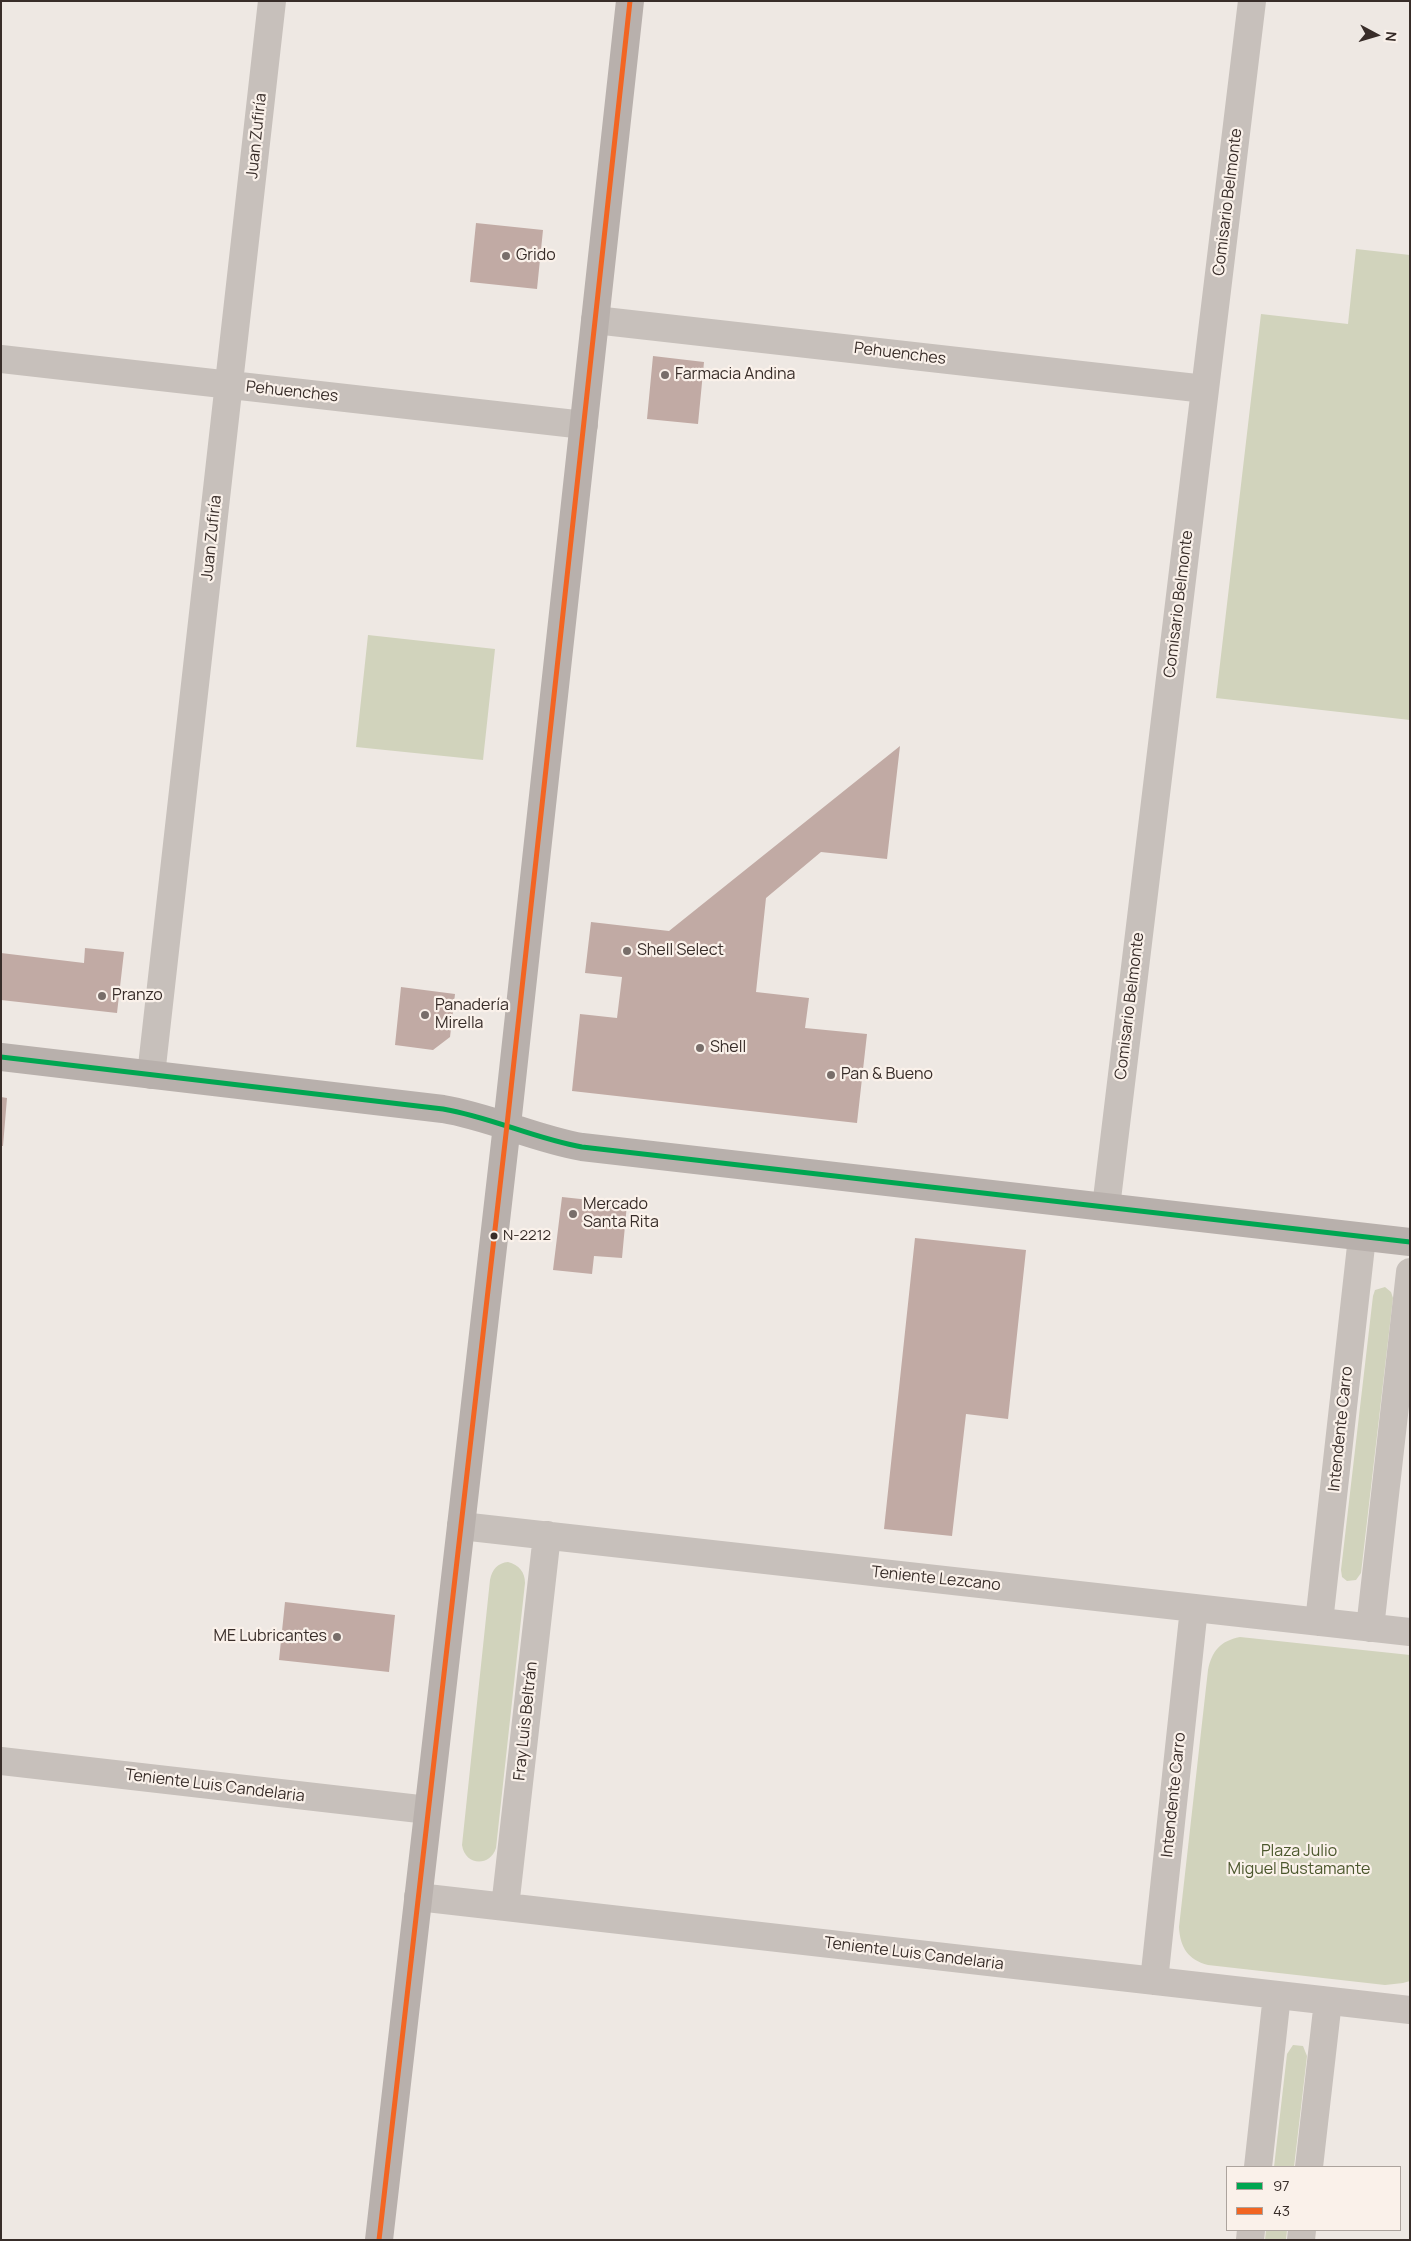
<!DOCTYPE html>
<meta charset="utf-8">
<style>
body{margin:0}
#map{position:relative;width:1411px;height:2241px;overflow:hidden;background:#eee8e3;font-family:Manrope,sans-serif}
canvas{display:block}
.frame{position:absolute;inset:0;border:2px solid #382d29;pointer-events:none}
.legend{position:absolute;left:1226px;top:2166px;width:175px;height:65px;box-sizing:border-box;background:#faf1ea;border:1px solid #aca39d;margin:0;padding:6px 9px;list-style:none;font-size:15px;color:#382d29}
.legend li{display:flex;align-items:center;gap:10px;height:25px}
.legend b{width:25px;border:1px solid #aca39d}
.north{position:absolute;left:1351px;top:10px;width:50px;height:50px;-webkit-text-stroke:4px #faf1ea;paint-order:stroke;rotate:96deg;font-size:14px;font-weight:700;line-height:20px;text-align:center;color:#382d29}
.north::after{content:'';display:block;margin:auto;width:18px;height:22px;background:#382d29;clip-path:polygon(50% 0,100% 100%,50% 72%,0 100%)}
</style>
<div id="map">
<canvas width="1411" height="2241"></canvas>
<div class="frame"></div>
<ul class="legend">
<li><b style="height:6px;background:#00a651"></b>97</li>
<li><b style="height:6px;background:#f26522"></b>43</li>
</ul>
<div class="north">N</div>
</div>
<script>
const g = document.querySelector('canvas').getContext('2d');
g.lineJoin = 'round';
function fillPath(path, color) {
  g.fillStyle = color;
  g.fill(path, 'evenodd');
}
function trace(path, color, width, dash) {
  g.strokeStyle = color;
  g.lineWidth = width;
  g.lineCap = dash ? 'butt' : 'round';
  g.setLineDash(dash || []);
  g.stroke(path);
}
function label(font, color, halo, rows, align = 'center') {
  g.font = font + ' Manrope,sans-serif';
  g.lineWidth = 4.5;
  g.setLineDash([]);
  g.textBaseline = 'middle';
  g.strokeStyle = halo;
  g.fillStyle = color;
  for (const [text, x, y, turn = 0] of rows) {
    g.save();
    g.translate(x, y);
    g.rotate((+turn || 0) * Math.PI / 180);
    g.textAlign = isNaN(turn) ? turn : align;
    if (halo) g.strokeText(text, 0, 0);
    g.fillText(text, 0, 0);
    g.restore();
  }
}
fillPath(new Path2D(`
 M1356,249L1410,255V720L1216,698L1261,314L1348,324Z
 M368,635L495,649L483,760L356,747Z
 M1385,1287L1391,1292L1393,1298L1361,1573L1356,1580L1347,1581L1342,1577L1341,1570L1373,1296L1375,1290Z
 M508,1562C519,1565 525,1572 525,1583L496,1848C490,1867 465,1866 462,1845L490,1580C492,1569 498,1563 508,1562Z
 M1240,1637L1410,1655V1981L1403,1983L1385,1985L1208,1965C1188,1960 1180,1947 1179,1927L1208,1670C1212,1651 1220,1641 1240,1637Z
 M1293,2045L1303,2046L1307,2056L1294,2167H1274L1287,2054Z
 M1266,2230H1287L1286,2240H1265Z`), '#d1d3bc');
fillPath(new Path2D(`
 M476,223L543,230L537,289L470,282Z
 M653,356L704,362L698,424L647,419Z
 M900,746L887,859L821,852L766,898L756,992L809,998L805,1028L867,1034L857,1123L572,1091L580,1014L617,1018L622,977L585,973L591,922L669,931Z
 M85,948L124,952L117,1013L1,1000V953L84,963Z
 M401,987L455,994L450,1037L433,1050L395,1045Z
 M1,1097L7,1098L3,1146H1Z
 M562,1197L627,1204L622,1258L594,1256L592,1274L553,1270Z
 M915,1238L1026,1250L1008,1419L966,1414L952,1536L884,1529Z
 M285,1602L395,1615L389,1672L279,1660Z`), '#c1aaa4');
trace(new Path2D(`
 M595,320L1205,389
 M1,359L584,425
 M151,1075L272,1
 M1106,1207L1252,1
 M461,1526L1410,1632
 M1319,1622L1362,1237
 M1370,1628L1410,1272
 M1,1761L428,1810
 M418,1897L1410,2010
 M505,1907L547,1535
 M1154,1981L1194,1608
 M1258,2167L1277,1995
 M1309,2167L1328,2001
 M1250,2240L1251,2230
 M1301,2240L1302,2230`), '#c7c0bb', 28);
trace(new Path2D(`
 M1,1057L443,1109C491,1117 535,1139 582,1147L1410,1242
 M379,2240L507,1125L630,1`), '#b8b0ac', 28);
trace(new Path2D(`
 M1,1057L443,1109C491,1117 535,1139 582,1147L1410,1242`), '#00a651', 5);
trace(new Path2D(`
 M379,2240L507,1125L630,1`), '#f26522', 5);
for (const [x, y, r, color] of [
 [506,256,5,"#786e6a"],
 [665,375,5,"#786e6a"],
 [627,951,5,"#786e6a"],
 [102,996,5,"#786e6a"],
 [425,1015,5,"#786e6a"],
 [700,1048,5,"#786e6a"],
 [831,1075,5,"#786e6a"],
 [573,1214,5,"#786e6a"],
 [494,1236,4.5,"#382d29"],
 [337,1637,5,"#786e6a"]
]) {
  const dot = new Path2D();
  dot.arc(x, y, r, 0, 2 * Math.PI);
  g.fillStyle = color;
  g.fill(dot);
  trace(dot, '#faf1ea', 2);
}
label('15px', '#382d29', '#faf1ea', [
 ["N-2212",503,1236]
], 'left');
label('16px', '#382d29', '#faf1ea', [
 ["Juan Zufiría",257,136,-84],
 ["Comisario Belmonte",1228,202,-83],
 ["Pehuenches",900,354,7],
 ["Pehuenches",292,392,6],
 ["Juan Zufiría",212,538,-84],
 ["Comisario Belmonte",1179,604,-83],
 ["Comisario Belmonte",1130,1006,-83],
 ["Intendente Carro",1341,1429,-84],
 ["Teniente Lezcano",936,1579,6],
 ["Fray Luis Beltrán",526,1721,-84],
 ["Teniente Luis Candelaria",215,1786,7],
 ["Intendente Carro",1174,1795,-84],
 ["Teniente Luis Candelaria",914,1954,7]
]);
label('16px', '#382d29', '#faf1ea', [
 ["Grido",516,256],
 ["Farmacia Andina",675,375],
 ["Shell Select",637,951],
 ["Pranzo",112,996],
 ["Panadería",435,1006],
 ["Mirella",435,1024],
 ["Shell",710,1048],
 ["Pan & Bueno",841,1075],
 ["Mercado",583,1205],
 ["Santa Rita",583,1223],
 ["ME Lubricantes",327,1637,"right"]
], 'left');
label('16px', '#4b572d', '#faf1ea', [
 ["Plaza Julio",1299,1852],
 ["Miguel Bustamante",1299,1870]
]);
</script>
